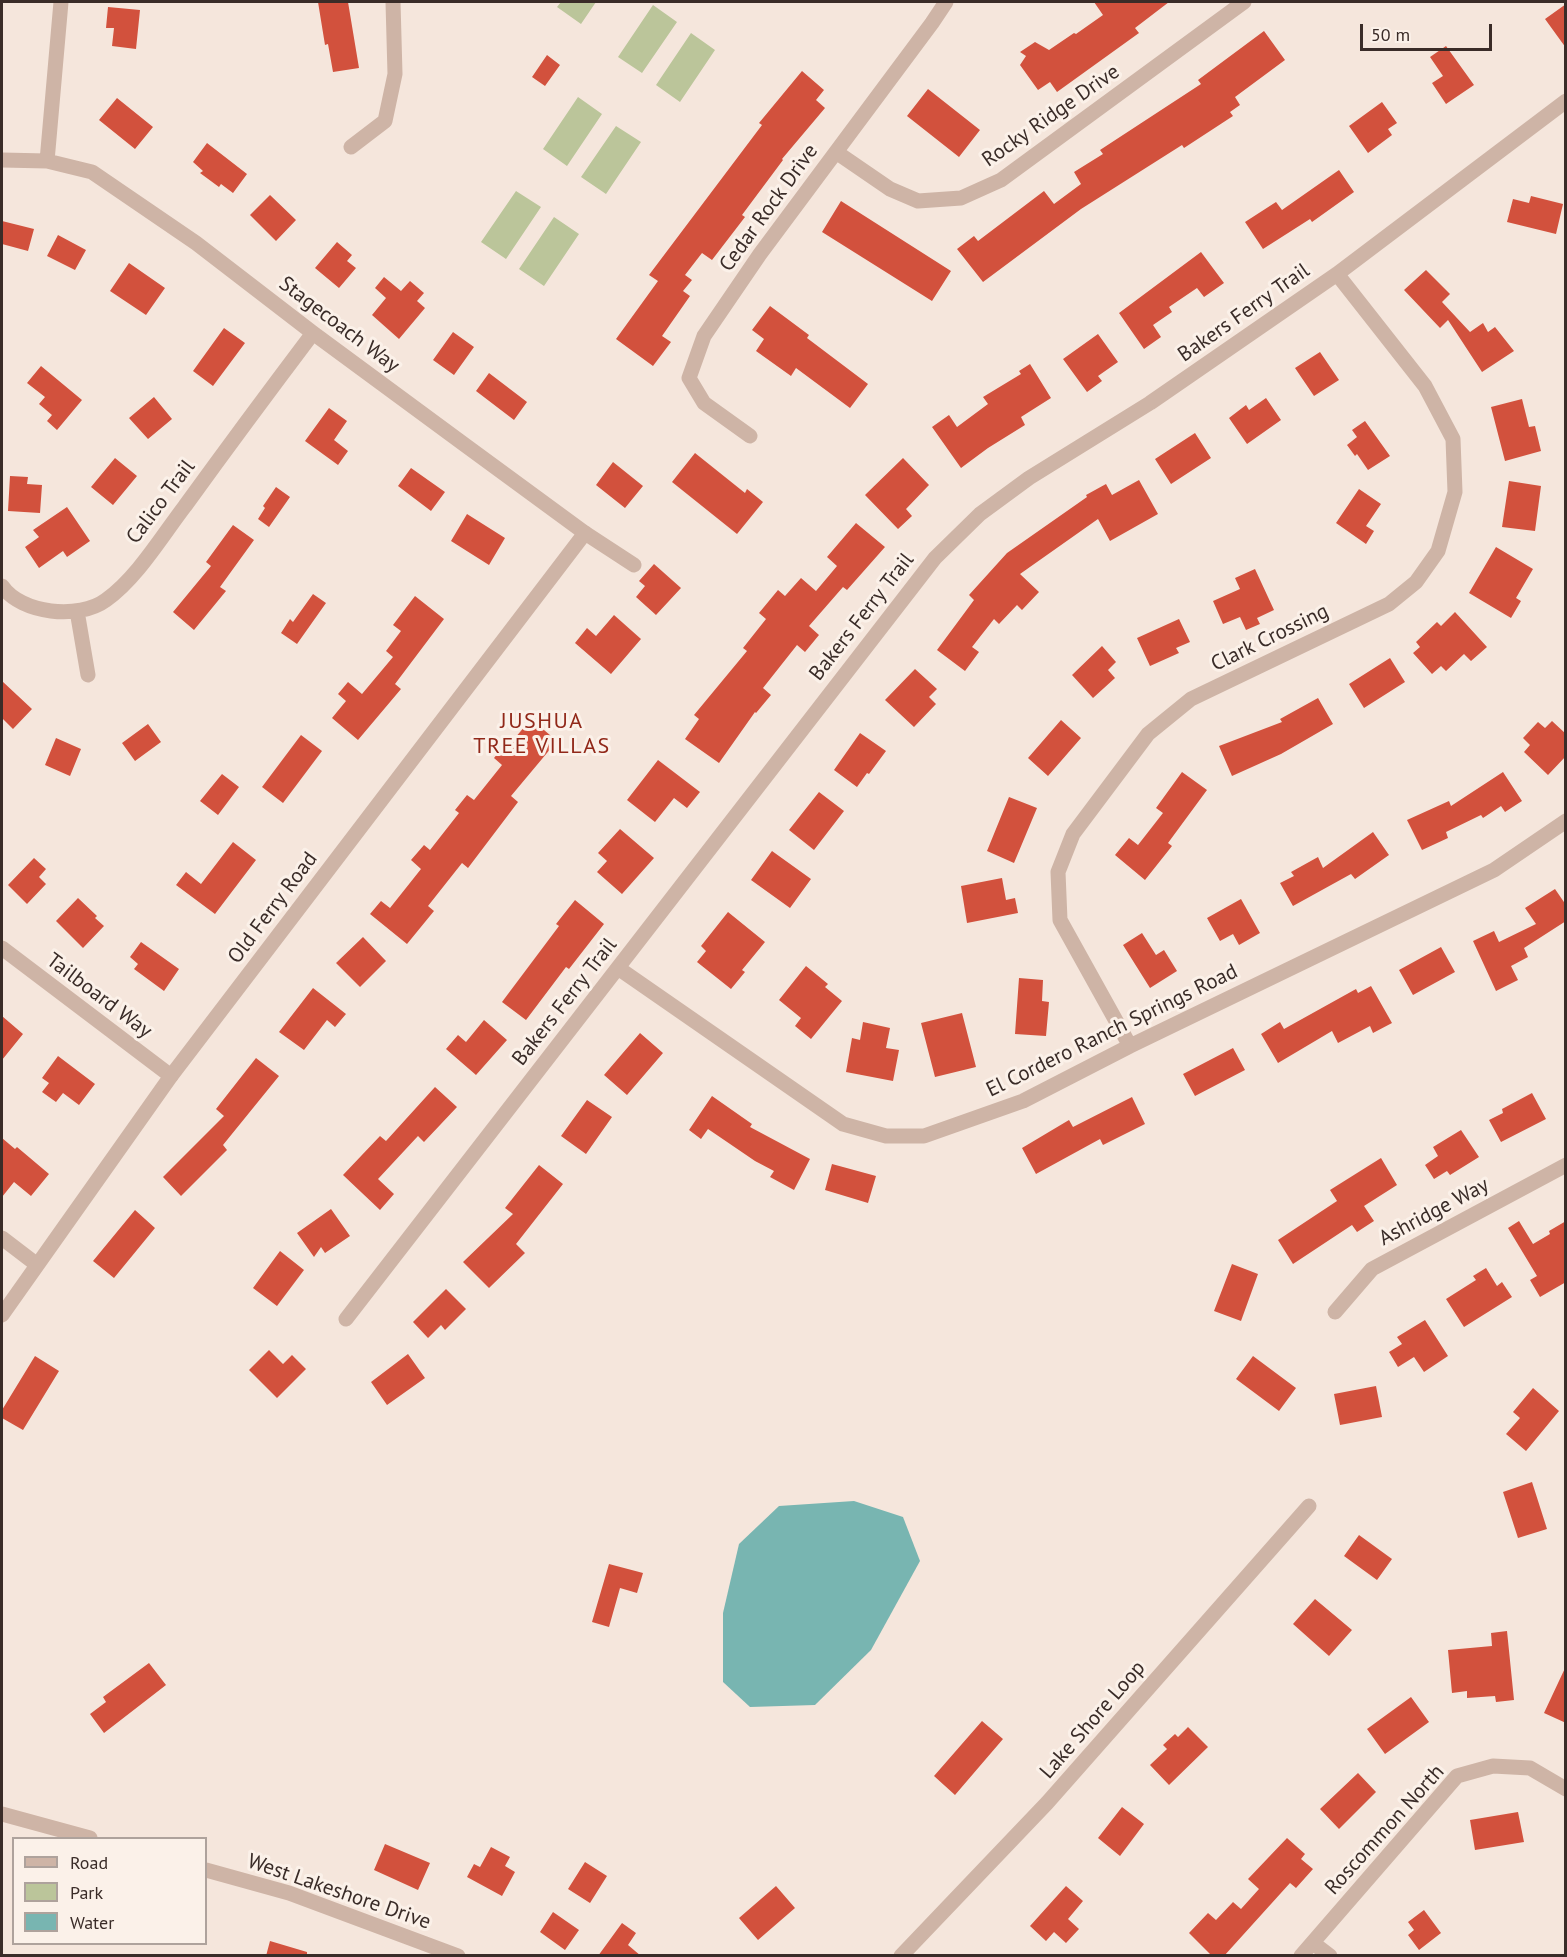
<!DOCTYPE html>
<style>
body{margin:0}
#map{position:relative;width:1567px;height:1957px;overflow:hidden;background:#f5e6dc;font-family:"PT Sans",sans-serif}
canvas{display:block}
.frame{position:absolute;inset:0;border:3px solid #3a2c28;pointer-events:none}
.legend{position:absolute;left:12px;top:1837px;width:195px;height:108px;box-sizing:border-box;background:#fbf1e9;border:2px solid #aea29c;margin:0;padding:8px 10px;list-style:none;font-size:18px;color:#3a2c28}
.legend li{display:flex;align-items:center;gap:12px;height:30px}
.legend b{width:30px;border:2px solid #aea29c}
.scale{position:absolute;left:1360px;top:24px;width:132px;height:27px;box-sizing:border-box;border:3px solid #3a2c28;border-top:0;padding-left:8px;font-size:18px;line-height:21px;white-space:nowrap;color:#3a2c28;-webkit-text-stroke:4px #fbf1e9;paint-order:stroke}
</style>
<div id="map">
<canvas width="1567" height="1957"></canvas>
<div class="frame"></div>
<ul class="legend">
<li><b style="height:8px;background:#ceb4a6"></b>Road</li>
<li><b style="height:16px;background:#bbc59a"></b>Park</li>
<li><b style="height:16px;background:#78b5b1"></b>Water</li>
</ul>
<div class="scale">50 m</div>
</div>
<script>
const g = document.querySelector('canvas').getContext('2d');
g.lineJoin = 'round';
function fillPath(path, color) {
  g.fillStyle = color;
  g.fill(path, 'evenodd');
}
function trace(path, color, width, dash) {
  g.strokeStyle = color;
  g.lineWidth = width;
  g.lineCap = dash ? 'butt' : 'round';
  g.setLineDash(dash || []);
  g.stroke(path);
}
function label(font, color, halo, rows, align = 'center') {
  g.font = font + ' "PT Sans",sans-serif';
  g.lineWidth = 6;
  g.setLineDash([]);
  g.textBaseline = 'middle';
  g.strokeStyle = halo;
  g.fillStyle = color;
  for (const [text, x, y, turn = 0] of rows) {
    g.save();
    g.translate(x, y);
    g.rotate((+turn || 0) * Math.PI / 180);
    g.textAlign = isNaN(turn) ? turn : align;
    if (halo) g.strokeText(text, 0, 0);
    g.fillText(text, 0, 0);
    g.restore();
  }
}
fillPath(new Path2D(`
 M561,2H596L581,24L557,7Z
 M653,5L677,22L642,73L618,57Z
 M691,33L715,50L680,102L656,85Z
 M578,97L602,114L567,166L543,149Z
 M616,126L641,142L606,194L581,177Z
 M516,191L541,207L506,259L481,242Z
 M554,217L579,234L544,286L519,269Z`), '#bbc59a');
fillPath(new Path2D(`
 M854,1501L903,1517L920,1561L871,1650L815,1705L750,1707L723,1682V1613L739,1544L779,1506Z`), '#78b5b1');
fillPath(new Path2D(`
 M318,2H348L359,68L333,72L328,44L325,45Z
 M1094,2H1169L1135,28L1139,33L1057,92L1050,82L1038,90L1020,65L1026,56L1020,52L1035,42L1049,50L1074,33L1076,34L1103,15Z
 M1566,4V48L1545,19Z
 M108,7L140,10L136,49L112,46L114,28H106Z
 M1264,31L1285,60L1235,97L1240,105L1230,112L1233,116L1184,148L1182,145L1081,209L983,282L957,249L974,236L978,241L1044,191L1054,204L1081,184L1074,172L1103,154L1100,150L1201,84L1198,80Z
 M1446,46L1474,85L1446,104L1432,83L1443,76L1430,57Z
 M547,55L560,65L545,86L532,77Z
 M802,71L824,90L816,100L825,108L782,159L783,160L742,215L745,217L712,260L702,253L685,275L692,280L683,291L690,296L662,336L671,342L653,366L616,339L658,281L649,275L762,125L759,123Z
 M928,89L980,130L959,157L907,116Z
 M117,98L153,127L135,149L99,120Z
 M1382,102L1397,123L1388,129L1392,135L1368,153L1349,126Z
 M207,143L247,174L233,193L221,184L219,187L200,173L203,171L193,162Z
 M1339,170L1354,192L1312,222L1310,219L1263,249L1245,222L1276,202L1282,210Z
 M270,195L296,220L276,241L250,215Z
 M1531,196L1563,204L1556,234L1507,222L1513,199L1529,203Z
 M841,201L951,271L932,301L822,232Z
 M2,221L34,229L28,251L2,244Z
 M58,235L86,250L75,270L47,256Z
 M337,242L352,255L347,261L356,268L339,288L315,268Z
 M1201,252L1224,283L1204,297L1197,288L1169,307L1172,312L1153,325L1161,337L1144,349L1119,313Z
 M129,263L165,288L146,315L110,291Z
 M1426,270L1450,294L1442,302L1470,332L1483,323L1488,332L1495,327L1514,351L1482,372L1448,320L1440,328L1404,290Z
 M384,277L401,291L410,281L424,293L417,301L425,308L399,339L372,315L386,298L375,288Z
 M770,306L809,335L807,338L868,384L850,408L796,368L791,376L756,351L764,339L752,330Z
 M224,328L245,343L213,386L193,371Z
 M453,332L474,347L454,375L433,360Z
 M1098,334L1118,362L1098,376L1102,381L1087,392L1063,359Z
 M1320,352L1339,380L1314,396L1295,368Z
 M1030,364L1051,398L1021,417L1025,425L988,448L961,468L932,427L949,415L957,427L988,404L983,397L1021,374L1019,371Z
 M41,366L82,400L57,430L47,421L52,415L39,404L45,397L27,383Z
 M489,373L527,402L514,420L476,391Z
 M154,397L172,419L148,439L129,418Z
 M1266,398L1281,420L1247,444L1229,418L1246,405L1249,410Z
 M1522,399L1529,427L1535,426L1541,451L1505,461L1491,407Z
 M329,408L347,421L334,440L348,451L338,465L305,441Z
 M1365,421L1390,456L1368,470L1357,454L1355,456L1347,445L1357,437L1352,430Z
 M1195,433L1211,458L1171,484L1155,459Z
 M695,453L745,493L747,489L763,502L737,534L672,482Z
 M115,458L137,476L113,505L91,487Z
 M903,458L929,485L906,509L912,516L898,529L865,495Z
 M613,462L643,486L625,508L596,485Z
 M411,468L445,492L431,511L398,486Z
 M10,476L28,477L27,484L42,485L40,513L8,511Z
 M1139,480L1158,514L1110,541L1098,519L1020,574L1039,592L1022,610L1017,605L999,624L994,619L972,647L979,652L965,671L937,650L974,600L969,595L1007,553L1087,497L1086,495L1106,484L1112,495Z
 M1509,481L1541,486L1535,531L1502,527Z
 M276,487L290,497L269,527L258,519L265,508L263,506Z
 M1359,489L1381,504L1366,526L1374,531L1366,544L1336,523Z
 M67,507L90,541L67,557L63,551L39,568L25,547L39,537L33,530Z
 M467,514L505,538L489,565L451,541Z
 M856,523L885,547L847,590L843,587L809,626L819,635L805,652L797,645L763,688L771,695L756,713L755,712L719,763L685,739L699,719L694,715L747,651L743,648L766,619L759,613L778,590L785,596L801,578L816,591L837,566L827,557Z
 M233,525L254,540L220,587L226,591L194,630L173,612L211,566L206,562Z
 M1496,547L1533,569L1516,598L1521,601L1511,618L1469,593Z
 M654,564L681,588L656,615L636,597L645,586L639,581Z
 M1255,569L1274,610L1257,618L1260,624L1246,630L1240,617L1223,624L1213,601L1240,589L1235,578Z
 M313,594L326,603L297,644L281,633L290,619L293,622Z
 M415,596L444,619L395,684L401,689L358,740L332,718L346,701L338,694L348,682L362,694L393,657L386,651L401,631L393,625Z
 M1455,612L1487,647L1471,661L1464,654L1446,671L1441,666L1432,674L1413,653L1420,647L1416,642L1437,622L1441,626Z
 M614,615L641,639L611,674L575,643L587,628L596,636Z
 M1179,619L1190,642L1176,648L1179,653L1150,666L1137,638Z
 M1102,646L1116,662L1108,670L1115,678L1093,698L1072,675Z
 M1390,658L1405,682L1364,708L1349,684Z
 M915,669L937,689L929,697L936,704L914,727L885,700Z
 M2,681L32,709L13,729L2,718Z
 M1318,698L1333,724L1281,754L1232,776L1219,746L1282,722L1280,719Z
 M531,719L557,741L511,796L518,802L468,868L462,863L428,906L434,911L407,944L370,914L381,901L390,908L421,869L411,860L424,845L430,850L459,813L455,810L467,795L474,800L502,765L494,758L506,743L509,745Z
 M1061,720L1081,738L1048,776L1028,758Z
 M1552,721L1566,734V756L1548,775L1524,752L1530,745L1523,738L1538,722L1545,728Z
 M148,724L161,742L135,761L122,743Z
 M860,733L886,751L869,774L867,773L857,787L834,770Z
 M301,735L322,751L283,803L262,787Z
 M56,738L81,749L70,776L45,765Z
 M658,760L700,792L687,808L674,798L655,822L627,800Z
 M1182,772L1207,790L1168,843L1172,846L1145,880L1115,855L1129,838L1138,845L1163,813L1156,808Z
 M1503,772L1522,801L1505,812L1501,806L1483,818L1481,815L1446,832L1448,838L1422,850L1407,820L1449,801L1451,806Z
 M222,774L239,787L218,815L200,801Z
 M819,792L844,811L814,850L789,830Z
 M1009,797L1037,808L1014,863L987,851Z
 M620,829L654,858L622,894L597,872L607,861L598,853Z
 M1373,832L1389,855L1355,879L1351,874L1293,906L1280,883L1294,876L1291,872L1318,857L1323,868Z
 M233,842L256,860L215,914L176,885L186,872L201,884Z
 M772,851L811,879L790,908L751,880Z
 M34,858L46,869L39,877L46,884L27,904L8,885Z
 M1002,878L1006,900L1015,898L1018,913L967,923L961,886Z
 M1555,889L1566,905V921L1524,948L1528,957L1511,966L1518,980L1496,991L1473,941L1494,931L1499,942L1536,924L1525,908Z
 M78,898L97,916L95,918L104,926L83,948L56,921Z
 M1241,899L1260,933L1239,945L1233,934L1220,941L1207,918Z
 M575,900L604,924L569,969L566,967L526,1020L502,1002L559,926L556,924Z
 M728,912L765,942L742,970L745,972L731,989L697,962L706,951L701,946Z
 M1142,933L1156,955L1164,950L1177,971L1150,988L1123,945Z
 M363,937L386,961L360,987L336,963Z
 M141,942L179,969L164,991L134,969L138,964L130,957Z
 M1441,947L1455,972L1413,995L1399,970Z
 M806,966L828,984L825,987L842,1001L811,1039L795,1026L801,1018L779,1000Z
 M1019,978L1043,980L1042,1001L1049,1002L1046,1036L1015,1034Z
 M1371,986L1392,1023L1373,1033L1370,1026L1338,1043L1332,1031L1278,1063L1261,1034L1280,1022L1284,1029L1356,989L1358,993Z
 M313,988L346,1014L335,1027L327,1020L304,1050L279,1032Z
 M962,1013L976,1067L935,1077L921,1023Z
 M2,1016L23,1034L2,1060Z
 M484,1020L507,1040L476,1075L446,1049L458,1035L466,1042Z
 M863,1022L890,1028L886,1048L899,1050L893,1081L846,1072L852,1038L860,1040Z
 M640,1033L663,1053L627,1095L604,1075Z
 M1233,1048L1245,1070L1195,1096L1183,1074Z
 M58,1056L95,1084L79,1105L63,1093L56,1102L42,1092L49,1083L42,1078Z
 M256,1058L279,1076L223,1145L227,1150L181,1196L163,1177L224,1116L216,1109Z
 M435,1087L457,1107L424,1142L418,1136L378,1179L394,1194L380,1210L343,1175L380,1136L386,1141Z
 M1532,1093L1546,1119L1501,1142L1489,1120L1503,1113L1502,1109Z
 M712,1096L752,1124L750,1127L810,1159L794,1190L770,1177L774,1171L755,1161L708,1129L701,1139L689,1130Z
 M1132,1097L1145,1124L1103,1145L1100,1139L1036,1174L1022,1148L1069,1120L1073,1127Z
 M587,1100L612,1117L586,1154L561,1136Z
 M1461,1130L1479,1157L1450,1175L1447,1171L1434,1179L1425,1165L1438,1156L1433,1147Z
 M2,1138L15,1149L17,1147L49,1174L31,1196L14,1182L2,1197Z
 M1381,1158L1397,1185L1364,1206L1374,1221L1357,1232L1352,1225L1293,1264L1278,1240L1337,1201L1330,1190Z
 M832,1164L876,1176L868,1203L825,1190Z
 M539,1165L563,1184L516,1244L525,1253L489,1288L463,1262L513,1214L505,1208Z
 M331,1209L350,1236L325,1253L321,1247L314,1257L297,1233Z
 M135,1210L155,1228L114,1278L93,1261Z
 M1519,1221L1533,1244L1550,1234L1549,1231L1566,1221V1282L1540,1297L1530,1280L1537,1276L1508,1228Z
 M280,1251L304,1270L277,1306L253,1288Z
 M1232,1264L1258,1274L1241,1321L1214,1311Z
 M1486,1268L1497,1286L1502,1282L1512,1297L1464,1327L1446,1299L1476,1280L1473,1276Z
 M446,1289L466,1309L445,1330L441,1325L428,1338L413,1322Z
 M1425,1320L1448,1356L1424,1372L1414,1357L1398,1367L1389,1352L1402,1344L1397,1337Z
 M269,1350L283,1364L292,1355L306,1369L277,1398L249,1370Z
 M408,1354L425,1378L387,1405L371,1382Z
 M35,1356L59,1371L23,1430L2,1418V1410Z
 M1253,1356L1296,1388L1279,1411L1236,1379Z
 M1376,1386L1382,1417L1340,1425L1334,1394Z
 M1533,1388L1559,1411L1526,1451L1506,1434L1520,1418L1513,1412Z
 M1532,1482L1547,1529L1518,1538L1503,1492Z
 M1359,1535L1392,1559L1377,1580L1344,1556Z
 M609,1564L643,1573L637,1593L620,1588L609,1627L592,1622Z
 M1315,1599L1352,1630L1329,1656L1293,1624Z
 M1507,1631L1514,1700L1496,1702L1495,1696L1467,1698V1691L1452,1693L1448,1650L1492,1646L1491,1633Z
 M149,1663L166,1685L104,1733L90,1714L106,1702L103,1697Z
 M1566,1666V1723L1544,1713Z
 M1411,1697L1429,1722L1385,1754L1367,1729Z
 M982,1721L1003,1739L955,1795L934,1776Z
 M1188,1727L1208,1747L1169,1785L1150,1765L1167,1749L1163,1745L1175,1734L1178,1737Z
 M1358,1773L1376,1792L1339,1829L1320,1809Z
 M1122,1807L1144,1824L1120,1856L1098,1838Z
 M1518,1812L1524,1842L1475,1850L1470,1820Z
 M1287,1838L1305,1854L1301,1859L1313,1869L1296,1888L1290,1883L1224,1956H1212L1189,1933L1208,1913L1216,1920L1233,1902L1241,1909L1259,1889L1248,1879Z
 M385,1844L430,1863L418,1890L374,1870Z
 M491,1847L510,1857L505,1866L515,1872L502,1896L467,1877L474,1864L480,1867Z
 M585,1862L607,1876L590,1903L568,1889Z
 M776,1886L795,1908L758,1940L739,1918Z
 M1066,1886L1083,1901L1068,1919L1079,1929L1066,1943L1054,1932L1046,1941L1030,1926Z
 M1424,1910L1441,1933L1419,1950L1408,1935L1414,1930L1408,1922Z
 M553,1912L579,1930L565,1950L540,1932Z
 M622,1923L636,1933L628,1945L641,1956H598Z
 M270,1941L307,1952V1956H266Z`), '#d2513d');
trace(new Path2D(`
 M351,147L385,121L395,74L393,2
 M836,152L890,189L918,201L961,198L1001,180L1244,2
 M2,160L47,161L92,172L196,243L313,333L465,445L585,533L634,565
 M47,161L61,2
 M750,436L704,403L689,378L704,336L760,254L932,23L946,2
 M2,586C21,614 79,620 106,600C137,578 162,536 185,506C227,448 270,390 313,333
 M77,611L88,675
 M2,948L171,1076
 M618,968L843,1124L886,1136H924L1023,1101L1130,1046L1494,870L1566,821
 M1130,1046L1060,920L1058,872L1073,834L1148,734L1191,699L1389,604L1416,582L1438,551L1455,492L1453,439L1425,386L1337,274
 M2,1238L36,1264
 M1335,1312L1372,1269L1566,1165
 M346,1319L935,558L980,514L1029,478L1150,403L1337,274L1566,101
 M2,1814L90,1838
 M206,1870L289,1893L458,1956
 M1313,1943L1330,1956
 M901,1956L1047,1803L1309,1506
 M1301,1956L1457,1776L1493,1766L1530,1768L1566,1789`), '#ceb4a6', 15);
trace(new Path2D(`
 M2,1315L171,1076L585,533`), '#ceb4a6', 15);
label('21px', '#3a2c28', '#fbf1e9', [
 ["Rocky Ridge Drive",1051,116,-35],
 ["Cedar Rock Drive",769,208,-54],
 ["Bakers Ferry Trail",1244,313,-35],
 ["Stagecoach Way",339,325,37],
 ["Calico Trail",161,502,-53],
 ["Bakers Ferry Trail",862,617,-52],
 ["Clark Crossing",1270,638,-26],
 ["Old Ferry Road",273,908,-53],
 ["Tailboard Way",99,996,37],
 ["Bakers Ferry Trail",565,1002,-52],
 ["El Cordero Ranch Springs Road",1112,1031,-26],
 ["Ashridge Way",1434,1212,-28],
 ["Lake Shore Loop",1093,1720,-49],
 ["Roscommon North",1385,1830,-48],
 ["West Lakeshore Drive",339,1892,19]
]);
g.letterSpacing = '1.5px';
label('22px', '#912819', '#fbf1e9', [
 ["JUSHUA",542,722],
 ["TREE VILLAS",542,747]
]);
g.letterSpacing = '0px';
</script>
